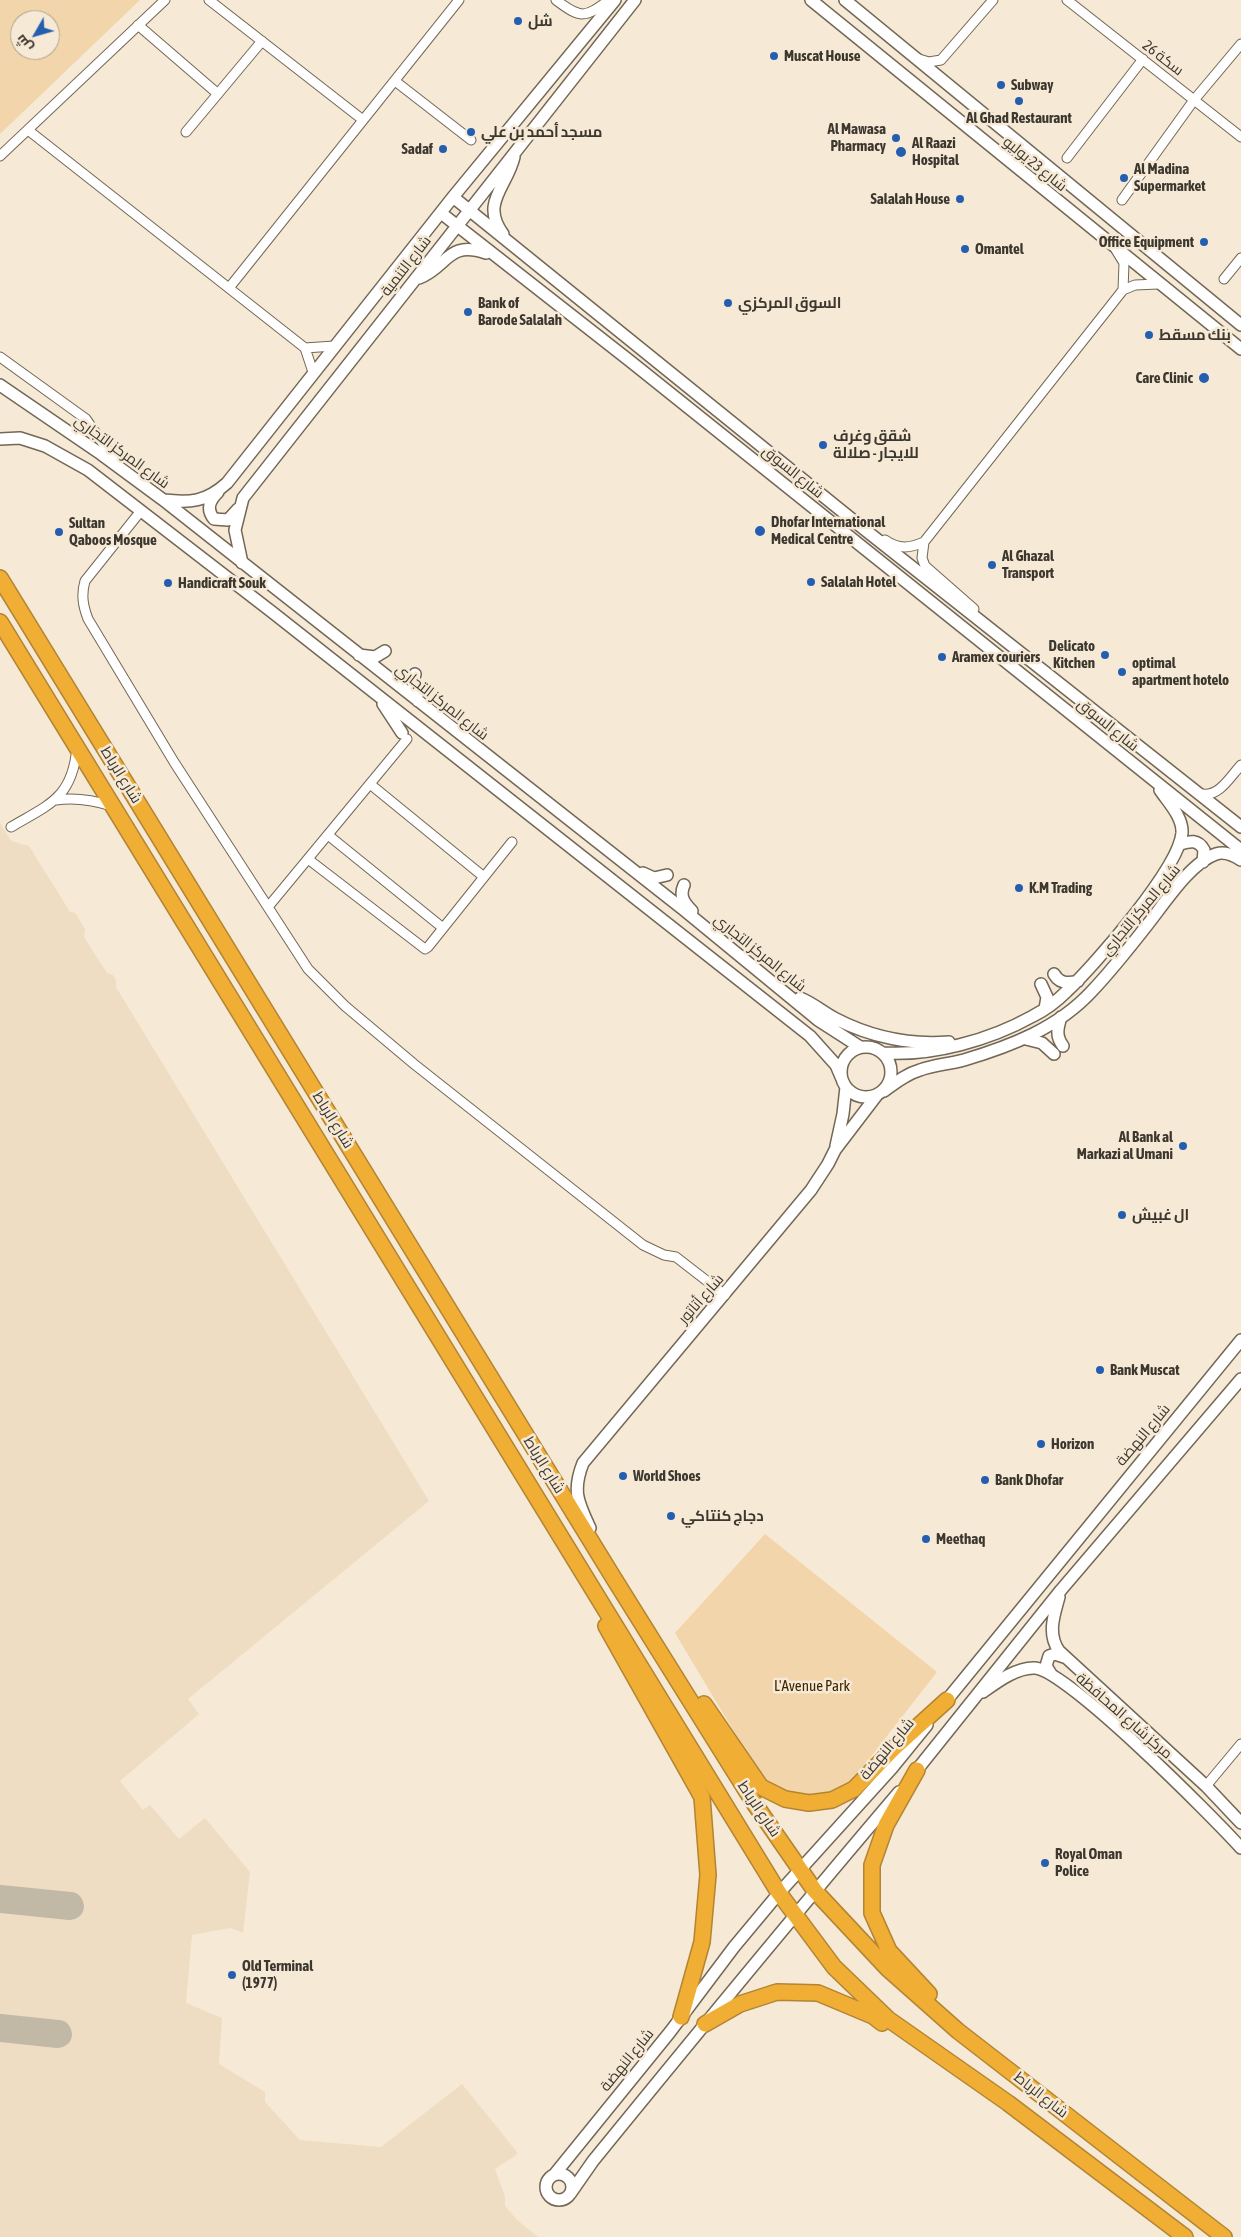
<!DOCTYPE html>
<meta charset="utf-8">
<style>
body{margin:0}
#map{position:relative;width:1241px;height:2237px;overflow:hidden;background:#f6e9d5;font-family:"Asap Condensed",Cairo,sans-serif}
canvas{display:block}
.north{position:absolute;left:10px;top:10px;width:50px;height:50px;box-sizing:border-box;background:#f6e9d5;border:1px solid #aca293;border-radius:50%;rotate:232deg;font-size:14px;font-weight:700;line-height:20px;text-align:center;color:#3c372f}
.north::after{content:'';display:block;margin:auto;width:18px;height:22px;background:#235eb0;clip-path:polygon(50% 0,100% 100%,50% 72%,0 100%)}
</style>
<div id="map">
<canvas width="1241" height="2237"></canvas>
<div class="north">ش</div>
</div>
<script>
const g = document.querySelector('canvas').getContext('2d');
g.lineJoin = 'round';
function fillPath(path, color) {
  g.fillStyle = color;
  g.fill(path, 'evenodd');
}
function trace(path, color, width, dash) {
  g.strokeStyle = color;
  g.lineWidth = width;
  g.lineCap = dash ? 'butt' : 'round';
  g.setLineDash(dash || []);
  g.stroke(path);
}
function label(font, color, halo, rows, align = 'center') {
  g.font = font + ' "Asap Condensed",Cairo,sans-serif';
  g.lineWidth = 5;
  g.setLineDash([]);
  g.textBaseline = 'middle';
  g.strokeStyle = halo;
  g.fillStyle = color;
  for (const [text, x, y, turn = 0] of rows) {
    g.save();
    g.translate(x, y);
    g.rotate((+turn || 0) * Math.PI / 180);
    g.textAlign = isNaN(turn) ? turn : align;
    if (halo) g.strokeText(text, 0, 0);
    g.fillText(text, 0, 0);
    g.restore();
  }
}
fillPath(new Path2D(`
 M0,823L11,841L29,846L70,912L75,913L85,929L84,937L107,973L113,975L116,980V987L429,1501L188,1699L199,1714L120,1781L143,1810L150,1805L179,1839L205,1818L250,1872L243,1933L230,1928L192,1935L186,2003L222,2018L219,2064L265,2092V2102L300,2140L381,2147L462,2084L517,2152L516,2155L495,2169L505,2197V2206L518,2221L538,2237H0Z`), '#efddc3');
fillPath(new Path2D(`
 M0,0H140L0,134ZM20,20H50V50H20Z
 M765,1534L937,1672L841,1795L798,1802L763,1780L675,1633Z`), '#f2d5aa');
trace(new Path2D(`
 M0,1899L70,1906
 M0,2028L58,2034`), '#c2b8a6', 28);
const street = new Path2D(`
 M209,0L363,120
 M556,0C581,19 585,18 609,0
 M1067,0L1241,137
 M138,25L218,94
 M919,59L929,62L941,60L993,0
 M395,81L471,140
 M28,130L305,348L313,372
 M186,132L262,41
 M0,156L165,0
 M1067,158L1143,59
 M1122,200L1194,100L1241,44
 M1116,250L1124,263L1123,290
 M1224,279L1241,258
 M229,288L459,0
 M305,348L334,346
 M0,357L86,419L115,461
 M140,512L85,581C81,595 83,606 88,619L174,762L308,969L345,1006L414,1064L643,1245L664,1255L676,1257L725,1295
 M885,540C899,550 910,548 924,542
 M974,609L925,566L922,558L924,542L1123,290L1135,285L1158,284
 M370,784L484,877
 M1202,794C1219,797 1230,777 1241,765
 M56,800C76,797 93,800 112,806
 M11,827C50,804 72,798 77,748
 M328,835L443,928
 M308,859L425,949L428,947L512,842
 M268,907L407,739
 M1206,1786L1241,1744`);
const secondary = new Path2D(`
 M811,0L1241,349
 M845,0L1241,325
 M453,197L864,529L1241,827
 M441,213L630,361L1241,850
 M503,234C480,203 507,187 514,157
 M419,278C448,267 447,240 486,253
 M0,385L101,454L162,499L684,910L818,1020L860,1047
 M0,439L20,438L45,446L88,470L272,612L810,1036L836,1065L842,1079
 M218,492C209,501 206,509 214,519L228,520L238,509
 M164,500C190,503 206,502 227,483L453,197L615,0
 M242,563L235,530L243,498L635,0
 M359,655L375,657L385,651
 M415,674L413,682L418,701
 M383,704L402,733
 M1180,844C1190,841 1198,839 1204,850L1203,862
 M643,873L654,878L667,875
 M684,885C679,896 684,903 692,911
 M1054,974C1059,983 1067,984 1078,981
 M1041,984L1047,997L1045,1009
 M800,998C813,1003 824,1013 836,1019C871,1037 911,1045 949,1042
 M1061,1017C1058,1027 1055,1036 1063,1046
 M1026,1039L1042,1043L1054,1054
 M841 1072a25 25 0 1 1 50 0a25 25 0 1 1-50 0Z
 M883,1053C933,1056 990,1040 1033,1016C1045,1010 1057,1001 1067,991C1095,965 1179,868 1182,833C1183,817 1168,802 1160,790
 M884,1091C895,1083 906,1074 920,1070C934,1065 949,1064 964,1060C1011,1046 1058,1028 1092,991C1112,970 1130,947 1148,924C1164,904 1191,862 1216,854C1225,851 1233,855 1241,860
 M836,1146L843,1114L846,1087
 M590,1528C578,1502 572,1491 583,1463L811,1190L828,1164L835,1150L877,1095
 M1059,1597C1054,1615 1047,1634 1059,1651L1206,1786L1241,1823
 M1051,1674L1046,1666L1049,1656L1055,1654L1064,1657
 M983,1692C997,1682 1017,1667 1035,1668C1067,1670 1214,1818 1241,1848
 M942,1706L1241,1340
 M912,1776L1061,1590L1241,1379
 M546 2187a13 13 0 1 1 26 0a13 13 0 1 1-26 0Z
 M554,2175L670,2032L734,1947L779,1893L892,1768L927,1725
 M570,2194L593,2161C694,2037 795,1914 899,1792`);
const highway = new Path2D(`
 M0,578L613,1577L754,1803L815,1891L888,1969L958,2031L1224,2237
 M0,622L779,1893L834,1967L888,2019L1008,2103L1185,2237
 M606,1626L702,1797L708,1875L702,1942L681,2017
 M704,1704L761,1787L785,1799L809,1803L832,1800L854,1789L893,1749L947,1700
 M917,1770L886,1825L872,1865V1913L889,1951L929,1994
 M705,2024L740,2004L777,1992L818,1993L873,2016L882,2023`);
trace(street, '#736756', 11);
trace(secondary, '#736756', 14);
trace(highway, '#b28433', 18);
trace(street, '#fff', 9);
trace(secondary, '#fff', 11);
trace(highway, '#f1ae35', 15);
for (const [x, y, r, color] of [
 [518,21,5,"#235eb0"],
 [774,56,5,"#235eb0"],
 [1001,85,5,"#235eb0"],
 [1019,101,5,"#235eb0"],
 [471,132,5,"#235eb0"],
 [896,138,5,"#235eb0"],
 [443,149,5,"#235eb0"],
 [901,152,6,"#235eb0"],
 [1124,178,5,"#235eb0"],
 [960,199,5,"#235eb0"],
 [1204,242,5,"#235eb0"],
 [965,249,5,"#235eb0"],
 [728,303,5,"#235eb0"],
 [468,312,5,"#235eb0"],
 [1149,335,5,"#235eb0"],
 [1204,378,6,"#235eb0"],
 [823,445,5,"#235eb0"],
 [760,531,6,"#235eb0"],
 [59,532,5,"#235eb0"],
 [992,565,5,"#235eb0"],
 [811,582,5,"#235eb0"],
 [168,583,5,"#235eb0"],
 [1105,655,5,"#235eb0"],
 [942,657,5,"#235eb0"],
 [1122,672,5,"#235eb0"],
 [1019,888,5,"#235eb0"],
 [1183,1146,5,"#235eb0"],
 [1122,1215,5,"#235eb0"],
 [1100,1370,5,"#235eb0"],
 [1041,1444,5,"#235eb0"],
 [623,1476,5,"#235eb0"],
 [985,1480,5,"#235eb0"],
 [671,1516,5,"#235eb0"],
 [926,1539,5,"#235eb0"],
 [1045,1863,5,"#235eb0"],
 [232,1975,5,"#235eb0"]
]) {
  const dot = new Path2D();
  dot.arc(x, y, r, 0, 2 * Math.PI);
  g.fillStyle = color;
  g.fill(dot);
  trace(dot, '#f6e9d5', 2);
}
label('bold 15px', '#3c372f', '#f6e9d5', [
 ["شل",528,21],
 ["Muscat House",784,56],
 ["Subway",1011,85],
 ["Al Ghad Restaurant",1019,118,"center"],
 ["Al Mawasa",886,129,"right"],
 ["Pharmacy",886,146,"right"],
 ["مسجد أحمد بن علي",481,132],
 ["Al Raazi",912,143],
 ["Hospital",912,160],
 ["Sadaf",433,149,"right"],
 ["Al Madina",1134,169],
 ["Supermarket",1134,186],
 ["Salalah House",950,199,"right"],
 ["Office Equipment",1194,242,"right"],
 ["Omantel",975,249],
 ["Bank of",478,303],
 ["Barode Salalah",478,320],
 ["السوق المركزي",738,303],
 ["بنك مسقط",1159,335],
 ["Care Clinic",1193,378,"right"],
 ["شقق وغرف",833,436],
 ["للايجار - صلالة",833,453],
 ["Dhofar International",771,522],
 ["Medical Centre",771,539],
 ["Sultan",69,523],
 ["Qaboos Mosque",69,540],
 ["Al Ghazal",1002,556],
 ["Transport",1002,573],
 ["Salalah Hotel",821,582],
 ["Handicraft Souk",178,583],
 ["Delicato",1095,646,"right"],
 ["Kitchen",1095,663,"right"],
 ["Aramex couriers",952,657],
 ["optimal",1132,663],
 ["apartment hotelo",1132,680],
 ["K.M Trading",1029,888],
 ["Al Bank al",1173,1137,"right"],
 ["Markazi al Umani",1173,1154,"right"],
 ["ال غبيش",1132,1215],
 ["Bank Muscat",1110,1370],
 ["Horizon",1051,1444],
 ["World Shoes",633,1476],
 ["Bank Dhofar",995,1480],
 ["دجاج كنتاكي",681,1516],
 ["Meethaq",936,1539],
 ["Royal Oman",1055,1854],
 ["Police",1055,1871],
 ["Old Terminal",242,1966],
 ["(1977)",242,1983]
], 'left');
label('15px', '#3c372f', '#f6e9d5', [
 ["سكة 26",1163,58,38],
 ["شارع 23 يوليو",1035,164,39],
 ["شارع التنمية",406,266,-52],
 ["شارع المركز التجاري",122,452,36],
 ["شارع السوق",793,472,39],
 ["شارع المركز التجاري",442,702,38],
 ["شارع السوق",1108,725,39],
 ["شارع الرباط",121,775,58],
 ["شارع المركز التجاري",1141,910,-50],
 ["شارع المركز التجاري",760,953,39],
 ["شارع الرباط",333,1120,58],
 ["شارع أتاتور",701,1299,-49],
 ["شارع النهضة",1143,1435,-50],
 ["شارع الرباط",544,1465,58],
 ["مركز شارع المحافظة",1124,1716,41],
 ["شارع النهضة",887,1749,-50],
 ["شارع الرباط",759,1809,56],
 ["شارع النهضة",627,2060,-51],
 ["شارع الرباط",1041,2095,38]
]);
label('15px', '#3e2700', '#f6e9d5', [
 ["L'Avenue Park",812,1686]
]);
</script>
